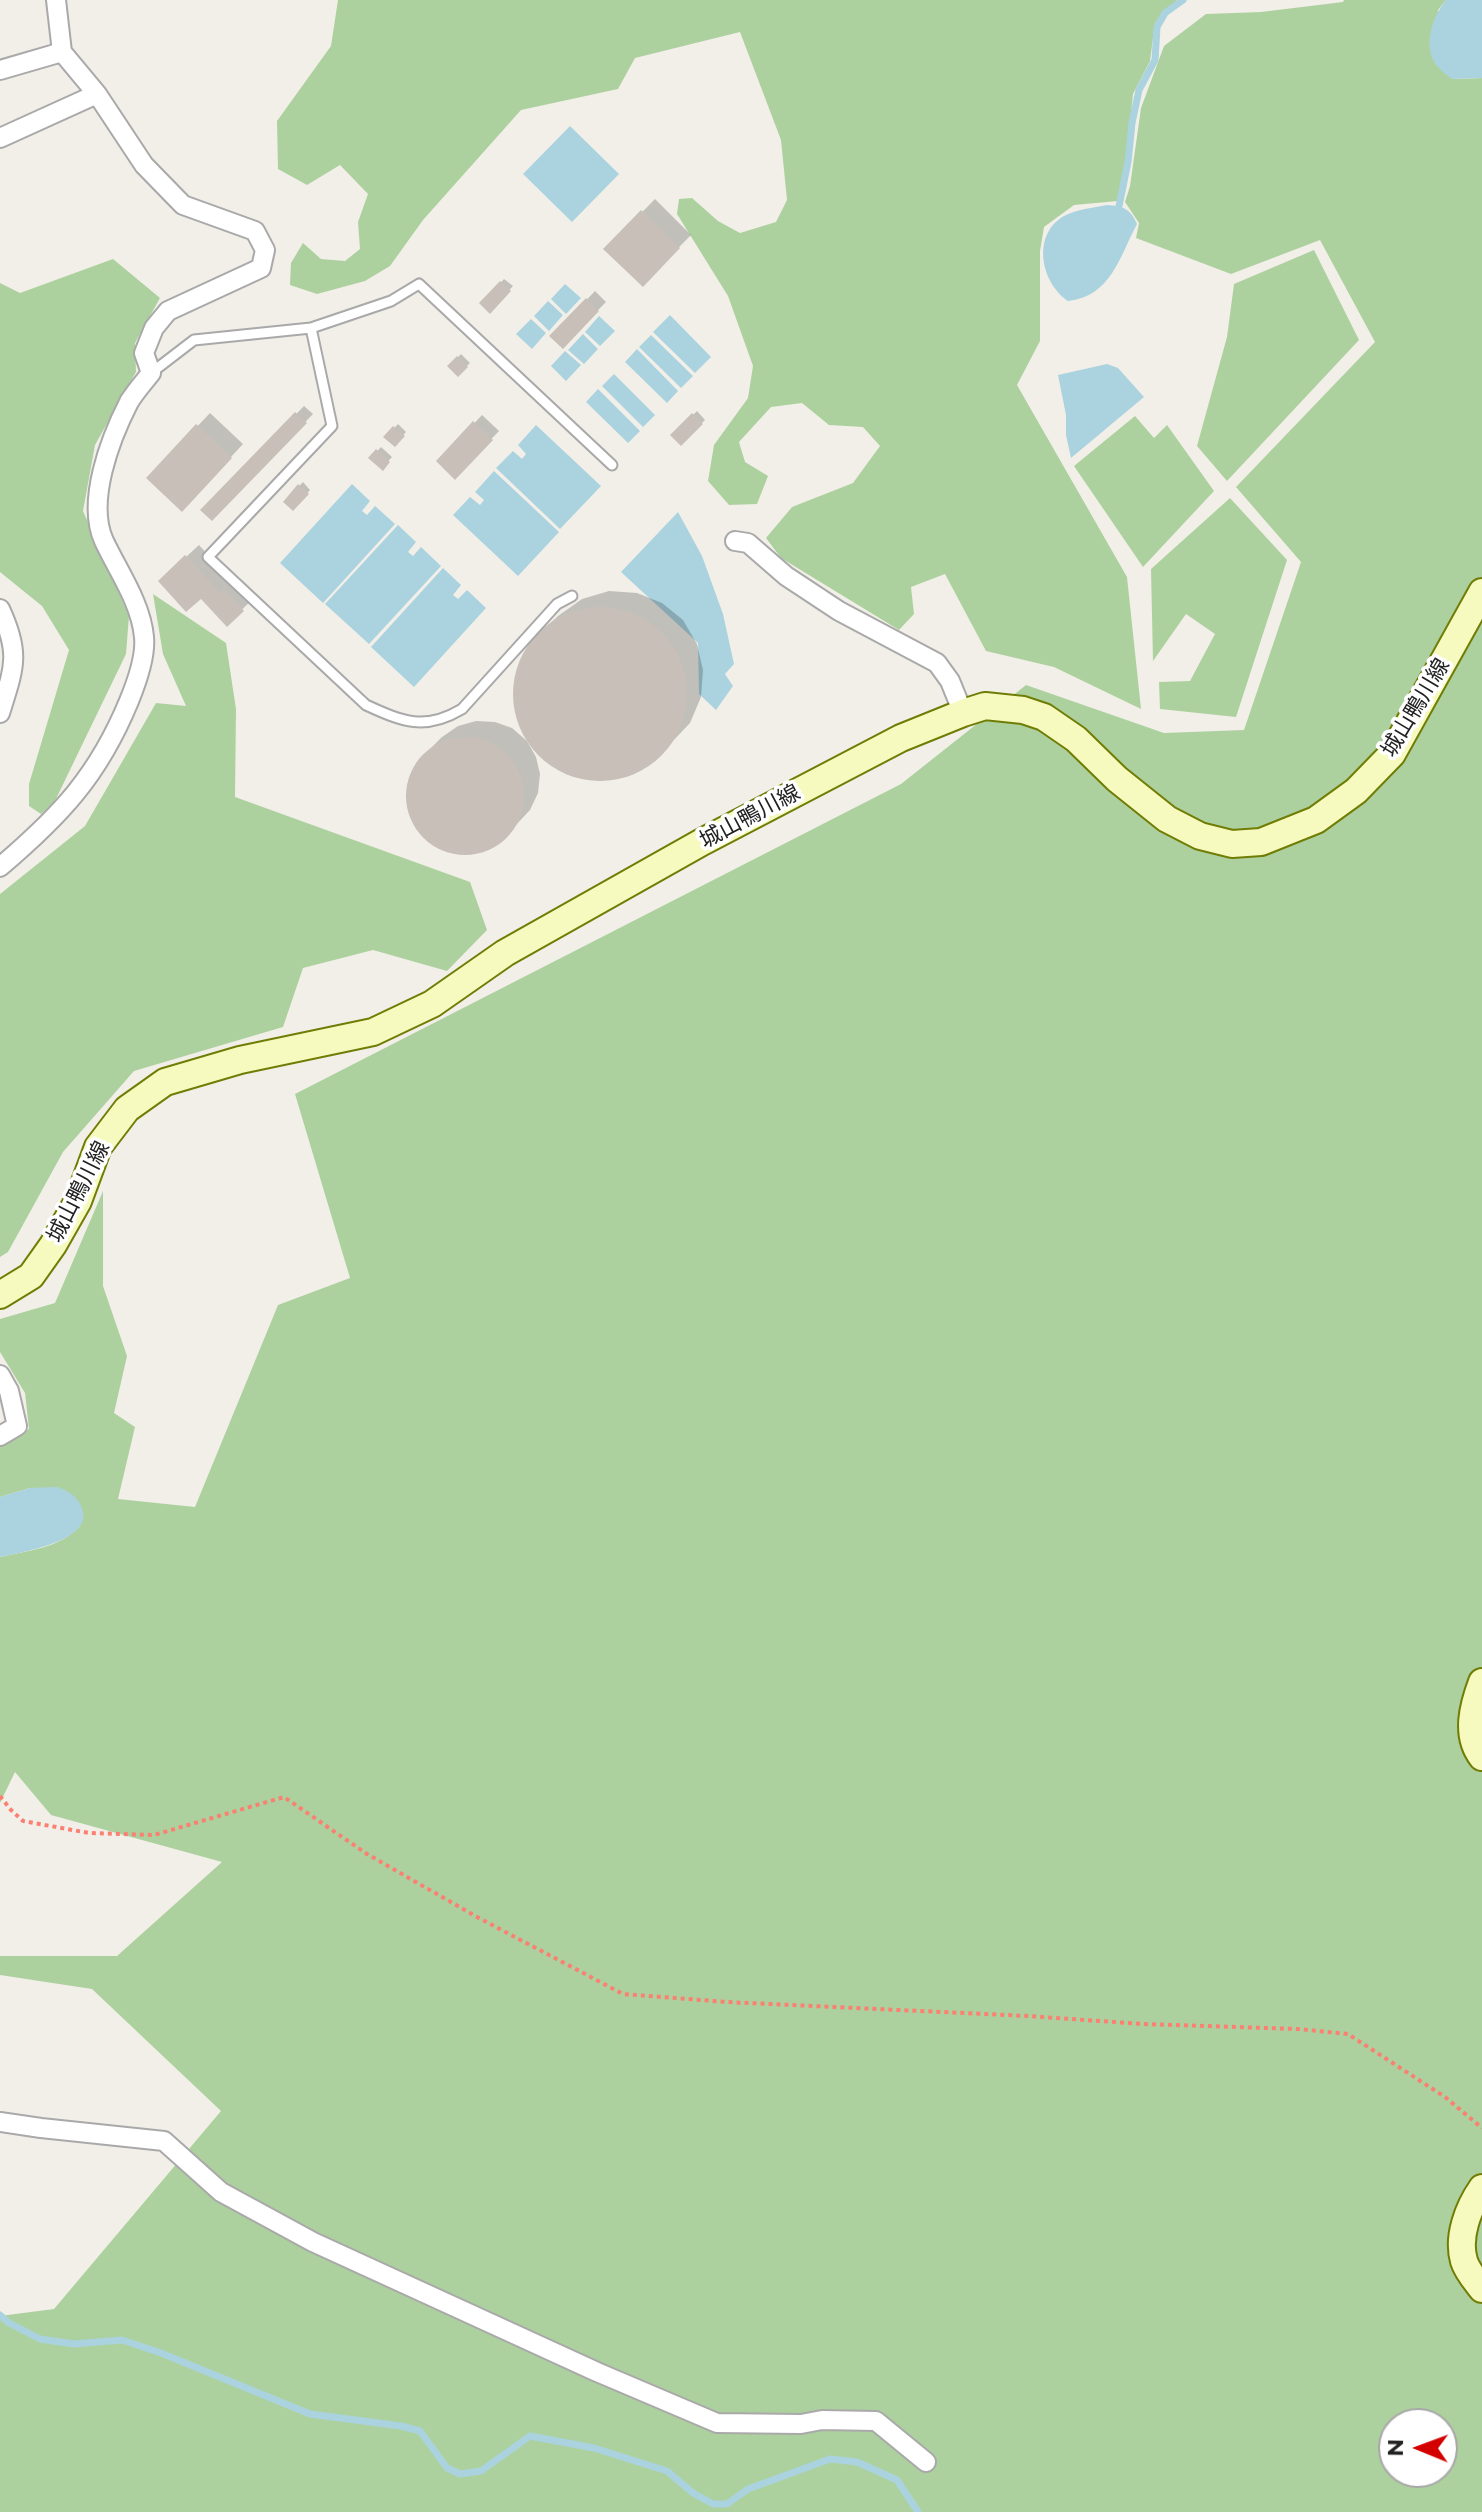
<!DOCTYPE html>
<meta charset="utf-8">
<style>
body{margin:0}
#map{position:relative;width:1482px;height:2512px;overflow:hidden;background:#f2efe9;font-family:Montserrat,sans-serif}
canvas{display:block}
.north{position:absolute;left:1378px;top:2408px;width:80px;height:80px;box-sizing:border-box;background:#fff;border:2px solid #a7a7a7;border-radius:50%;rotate:271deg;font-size:22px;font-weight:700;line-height:32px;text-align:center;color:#222}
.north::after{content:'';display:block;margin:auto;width:28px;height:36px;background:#d40000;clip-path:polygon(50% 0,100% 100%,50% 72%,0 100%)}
</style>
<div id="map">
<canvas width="1482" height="2512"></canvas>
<div class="north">N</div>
</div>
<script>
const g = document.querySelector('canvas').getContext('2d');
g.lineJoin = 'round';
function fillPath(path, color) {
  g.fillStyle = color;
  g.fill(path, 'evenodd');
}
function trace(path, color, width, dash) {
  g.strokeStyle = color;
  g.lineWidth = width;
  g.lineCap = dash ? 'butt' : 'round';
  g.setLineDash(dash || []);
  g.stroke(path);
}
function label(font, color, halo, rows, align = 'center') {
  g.font = font + ' Montserrat,"Noto Sans JP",sans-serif';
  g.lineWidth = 7;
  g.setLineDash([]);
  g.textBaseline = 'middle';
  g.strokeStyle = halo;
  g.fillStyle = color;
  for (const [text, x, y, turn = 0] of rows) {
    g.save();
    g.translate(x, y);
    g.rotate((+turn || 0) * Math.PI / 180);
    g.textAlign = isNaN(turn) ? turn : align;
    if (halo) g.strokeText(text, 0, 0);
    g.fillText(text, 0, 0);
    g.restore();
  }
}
fillPath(new Path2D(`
 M338,0H1177L1155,23L1150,61L1133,94L1123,192L1118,201L1074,205L1044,227L1040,251V341L1017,385L1127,577L1141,709L1054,667L986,651L945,574L911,587L914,614L899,630L781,558L766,538L792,507L853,483L880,446L863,427L829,425L802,403L771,407L739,442L745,462L768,476L757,504L729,505L708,481L714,445L748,398L753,366L728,296L677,214L679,199L692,198L718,221L740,233L776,222L787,200L781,140L740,32L635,58L618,89L521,110L423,220L390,266L365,281L317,294L290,285L291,263L303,243L321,259L345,261L360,249L358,222L368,194L340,165L307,185L278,169L277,121L331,46Z
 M1344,0H1446L1438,10L1452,79L1482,78V2512H0V2316L54,2309L221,2111L92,1989L0,1975V1956H117L222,1862L51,1815L15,1772L0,1803V1557C26,1551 60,1548 79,1527L30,1488L0,1497V1444L29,1429L25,1393L0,1352V1319L55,1303L103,1191V1286L127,1356L114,1413L135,1427L118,1499L195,1507L278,1305L350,1278L295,1094L901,784L1026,685L1164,733L1244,730L1301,562L1236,487L1375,342L1320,240L1231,274L1136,238L1139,223L1125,202L1130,186L1141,108L1164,46L1206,14L1261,12L1343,2ZM1394,2424H1442V2472H1394Z
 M1314,250L1359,340L1227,481L1197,446L1227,337L1234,284Z
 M113,259L160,298L135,343L136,372L95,445L83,511L129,616L126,654L54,803L41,814L29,806V784L69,650L42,606L0,572V283L20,293Z
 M1135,416L1154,438L1167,425L1214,491L1143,567L1074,466Z
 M1230,498L1287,560L1236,717L1160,709L1159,682L1190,681L1215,634L1186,614L1153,661L1151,569Z
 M153,594L226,643L236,709L235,797L470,882L487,930L447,971L373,950L303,968L283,1027L134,1071L63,1152L8,1252L0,1257V894L85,826L156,703L186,706L163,654Z`), '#add19e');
fillPath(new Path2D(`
 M1446,0H1482V78L1452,79C1447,75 1441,71 1437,66C1422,47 1432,17 1446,0Z
 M570,126L619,174L572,222L523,174Z
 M1107,205C1123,206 1131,209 1137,224C1119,258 1111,296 1068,301C1041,283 1031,235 1064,216C1077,209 1093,208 1107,205Z
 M565,284L581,298L566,314L551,299Z
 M548,301L563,315L549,331L534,316Z
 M670,315L711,357L695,373L653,332Z
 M599,316L615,331L600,346L585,332Z
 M531,319L546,333L532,349L516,334Z
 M583,334L598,349L584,364L568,350Z
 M651,335L693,376L681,388L639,347Z
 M637,349L678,391L667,403L625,362Z
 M565,351L581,365L566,381L551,366Z
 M1107,364L1118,368L1144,397L1071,458L1066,435V415L1058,375Z
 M614,374L655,415L643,427L602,386Z
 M598,389L640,431L628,443L586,402Z
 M536,425L601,486L560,529L496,468L513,451L522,459L526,454L518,445Z
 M494,471L559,532L518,576L453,515L470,497L480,505L484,500L475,492Z
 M352,484L370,501L362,511L367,515L375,506L395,524L323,603L280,563Z
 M678,512L702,556L723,614L734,664L725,674L733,686L716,710L699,694L698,643L621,572Z
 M398,525L416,542L408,552L413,556L421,547L441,566L369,644L325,604Z
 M443,568L461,585L453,595L458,599L467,590L486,608L414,687L371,647Z
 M57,1487C68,1491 76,1495 81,1506C98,1541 21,1552 0,1557V1497L30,1488Z`), '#aad3df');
fillPath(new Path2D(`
 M655,199L691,235L643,284L606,249Z
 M504,279L513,286L490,311L482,303Z
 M595,291L606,302L563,346L552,336Z
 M461,354L470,363L458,374L450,366Z
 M304,406L313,414L212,519L203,510Z
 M697,411L705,420L681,443L673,435Z
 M210,413L243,444L194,497L148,478Z
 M482,415L499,431L455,477L439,461Z
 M398,424L406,432L395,444L386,437Z
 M381,447L392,457L382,468L371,458Z
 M303,482L310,490L293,509L285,501Z
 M199,545L233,582L237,578L255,597L227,624L173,569Z
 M609,591L637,593L662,603L683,620L697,644L703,670L701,697L690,723L671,743L653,761L630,774L603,779L574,775L549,762L529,741L518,714L516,685L524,657L540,633L558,616L582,599Z
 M476,721L495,722L512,728L527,741L536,757L540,774L538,793L530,810L500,842L484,850L465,854L446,851L429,841L416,827L409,809L408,790L413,771L424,755L442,737L458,726Z`), '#0003');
trace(new Path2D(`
 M1118,211L1128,162L1132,123L1139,90L1155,60L1157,27L1165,13L1183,0
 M0,2315L9,2323L40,2339L74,2344L122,2340L161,2353L310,2414L401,2426L420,2431L447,2468L460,2474L481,2471L530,2436L594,2448L667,2471L693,2493L713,2504H727L748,2489L830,2459L857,2462L897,2480L918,2512`), '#aad3df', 7);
fillPath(new Path2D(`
 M641,210L680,248L643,287L603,249Z
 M500,281L511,291L490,314L479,303Z
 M586,298L599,311L563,349L549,336Z
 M457,356L468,367L458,377L447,366Z
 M295,412L307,423L212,521L200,510Z
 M692,413L703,424L681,446L670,435Z
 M473,421L493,440L455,480L436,461Z
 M196,424L232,458L182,512L146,478Z
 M393,426L405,436L395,447L383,437Z
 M376,449L390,462L383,471L368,458Z
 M298,484L309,494L293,511L283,502Z
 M185,555L220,593L224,589L244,611L227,627L201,599L186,612L158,581Z
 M513 694a87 87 0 1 1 174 0a87 87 0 1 1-174 0Z
 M406 796a59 59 0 1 1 118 0a59 59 0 1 1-118 0Z`), '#c7bfb8');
const lane = new Path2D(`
 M311,328L332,426L208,557L366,705C403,722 425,731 462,709L557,604L572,596
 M151,373L194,340L311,328L391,301L419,284L612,465`);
const street = new Path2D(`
 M0,70L62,52
 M0,138L97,94
 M735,541L748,543L786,576L839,611L937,663L950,681L963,713
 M0,609C21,654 14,668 0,713
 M0,867C61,815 98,776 129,701C136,684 146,656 144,637C141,603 118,571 104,541C86,502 110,439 129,402C135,392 144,382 151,373L144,353L154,328L168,311L261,268L265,250L255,231L183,205L144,165L97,94L62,52L56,0
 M0,1375L9,1391L17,1426L0,1436
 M0,2122L41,2128L164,2141L221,2192L313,2242L597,2372L717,2423L801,2424L822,2420L876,2421L926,2462`);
const secondary = new Path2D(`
 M0,1295L31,1276L53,1245L78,1201L98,1147L127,1109L165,1082L240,1060L373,1032L432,1004L505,953L702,842L901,738L963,713L985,706L1023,710L1044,717L1076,739L1117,779L1167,819L1200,836L1232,844L1261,842L1316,820L1356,791L1392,754L1482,592
 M1482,1682C1473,1706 1465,1735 1482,1757
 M1482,2188C1468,2208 1457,2237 1464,2261C1467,2271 1476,2281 1482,2289`);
trace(lane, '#a9a9a9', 13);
trace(street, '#a9a9a9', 22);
trace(secondary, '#707d05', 30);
trace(new Path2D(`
 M0,1796L11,1810L23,1821L89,1833L154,1835L284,1797L367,1854L477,1917L623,1994L727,2002L1028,2016L1143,2024L1298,2029L1348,2034L1445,2097L1482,2128`), '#fa8072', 4, [4, 4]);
trace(lane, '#fff', 9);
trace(street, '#fff', 18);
trace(secondary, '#f7fabf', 26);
label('22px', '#222', '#fff', [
 ["城山鴨川線",1416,708,-59],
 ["城山鴨川線",750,817,-28],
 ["城山鴨川線",79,1192,-63]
]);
</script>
